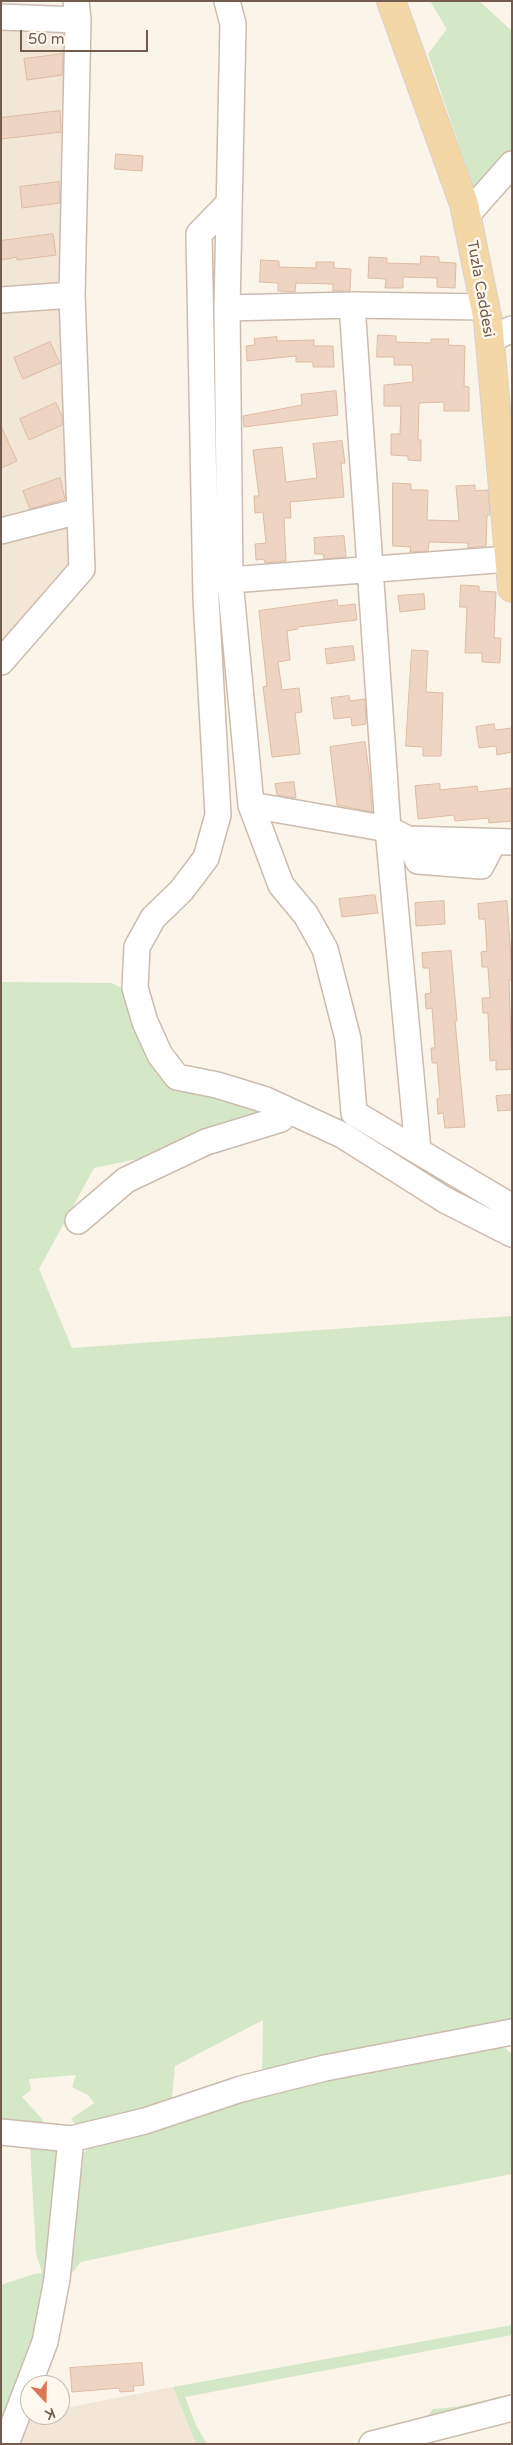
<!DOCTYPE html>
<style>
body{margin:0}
#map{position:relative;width:513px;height:2445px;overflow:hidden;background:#fbf4e8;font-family:"Varela Round",sans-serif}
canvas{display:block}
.frame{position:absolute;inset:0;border:2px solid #735b4e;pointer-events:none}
.north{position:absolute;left:20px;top:2375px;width:50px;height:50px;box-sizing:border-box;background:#fef8ee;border:1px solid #c6b9ae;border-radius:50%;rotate:159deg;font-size:14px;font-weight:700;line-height:20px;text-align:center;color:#735b4e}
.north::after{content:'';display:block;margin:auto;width:18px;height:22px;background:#db7657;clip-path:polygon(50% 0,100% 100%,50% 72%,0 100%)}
.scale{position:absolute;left:20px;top:30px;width:128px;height:22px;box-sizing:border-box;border:2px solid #735b4e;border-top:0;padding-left:6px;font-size:15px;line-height:18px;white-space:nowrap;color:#735b4e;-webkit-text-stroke:4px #fef8ee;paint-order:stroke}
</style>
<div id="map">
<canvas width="513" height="2445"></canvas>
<div class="frame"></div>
<div class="north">K</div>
<div class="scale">50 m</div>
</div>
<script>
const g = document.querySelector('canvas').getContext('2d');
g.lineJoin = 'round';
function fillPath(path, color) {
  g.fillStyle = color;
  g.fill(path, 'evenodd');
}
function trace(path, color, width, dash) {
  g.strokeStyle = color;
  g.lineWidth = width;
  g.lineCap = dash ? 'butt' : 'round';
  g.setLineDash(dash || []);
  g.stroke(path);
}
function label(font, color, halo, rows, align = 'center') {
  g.font = font + ' "Varela Round",sans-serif';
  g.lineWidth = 5;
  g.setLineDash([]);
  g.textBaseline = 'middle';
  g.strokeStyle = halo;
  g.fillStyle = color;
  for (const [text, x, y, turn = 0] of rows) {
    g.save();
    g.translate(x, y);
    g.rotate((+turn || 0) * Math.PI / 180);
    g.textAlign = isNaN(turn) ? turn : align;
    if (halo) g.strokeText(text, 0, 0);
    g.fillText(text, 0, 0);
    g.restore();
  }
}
fillPath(new Path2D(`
 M1,5L88,8L83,293L92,571L1,678Z
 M173,2387L196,2444H13L30,2415H60V2409Z`), '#f2e6d7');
fillPath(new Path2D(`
 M430,1H479L512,31V155L476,195L428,54L447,29Z
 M1,982L111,983L130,991L180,1076L273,1109L147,1157L94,1168L39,1269L72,1348L512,1316V2023L262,2076L263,2020L175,2066L171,2107L81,2130L71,2119L94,2103L88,2095L72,2087L76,2075L29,2079L31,2090L22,2097L43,2120L45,2130L1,2125Z
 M494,2043L504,2047L512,2054V2174L286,2218L81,2262L60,2288L79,2156L94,2144L224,2102Z
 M1,2142L66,2149L49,2291L1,2444V2285L34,2274L42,2273L36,2253L30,2146H1Z
 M512,2325V2335L185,2397L197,2427L207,2444H196L173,2387Z
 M512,2394V2403L425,2419L433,2409L455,2407Z`), '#d4e8c7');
const building = new Path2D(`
 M63,54L62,75L27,80L24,59Z
 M60,111L61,132L1,139V118Z
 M116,154L143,156L142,171L115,169Z
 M59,182L60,203L22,208L20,187Z
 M53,234L56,255L17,260V257L1,260V241Z
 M421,256L439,257V262L456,263L455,288L437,287V278L403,277V288H385L386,279L368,278L369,257L387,258V263L420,264Z
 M261,260L279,261V267L316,268V262H334V268L351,269L350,291H333V284L296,283L295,292L278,291V283L260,282Z
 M378,335L396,336V342L431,343V339H449L448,345L465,346L464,386L469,387V411H444V402L419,403L418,440H421V461L408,460V456L391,455V434H400L401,406H384V385L413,382L412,365H394V357H377Z
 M277,337V341L314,340V346H333L334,367H313V362H296V356L247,361L246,346L255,345L254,339Z
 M50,342L60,363L23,379L14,358Z
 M336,391L338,415L244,427L243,416L302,405L301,395Z
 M56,403L62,416V425L29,440L20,419Z
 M1,426L17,461L1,468Z
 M342,441L345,463H341L344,497L290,502L291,518H284L286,561L265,563L264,559L256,560L255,544L266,543L263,512L255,513L254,496H259L253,450L282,447L286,482L317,478L313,444Z
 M60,478L65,499L30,509L23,491Z
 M393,483L411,484V490H428L427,520L459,521L456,486L475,485V491L488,490L490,515H487L486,546L468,548V543L429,542L428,551L410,552L411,547L393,546Z
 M344,536L346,557L324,559L323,554H315L314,538Z
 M461,585L479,586V591L496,592L494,638H501L500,663L482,662V653H465L467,607H460Z
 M424,594L425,609L400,612L398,596Z
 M337,600L338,606L355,604L357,620L298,627V629L287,631L290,660L278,662L282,690L299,688L302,712L295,713L300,754L272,757L263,687L267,686L259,611Z
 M353,646L355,660L327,664L325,649Z
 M412,650L428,651L426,692L443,693L441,756H423V747L406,746Z
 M349,696L350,701L365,699L366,724L352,726L351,717L334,719L331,698Z
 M494,724L495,730L512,728V752L497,755L496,746L479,748L476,727Z
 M365,742L369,772L372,812L337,805L330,747Z
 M294,782L296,798L277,795L275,784Z
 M440,784V790L477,786L478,792L511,788L512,821L489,823L488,818L455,821L454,815L418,819L415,786Z
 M375,895L378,913L342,917L339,899Z
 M444,901L445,924L416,926L415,903Z
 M507,901L512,972V980H509L512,1069L496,1070V1060L490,1061L488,1013H483L482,998H490L488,967H482L481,952L487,951L485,919H479L478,904Z
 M451,951L457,1021H455L465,1127L445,1128L443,1113L438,1114L437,1099L440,1098L437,1063H432L431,1048H435L432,1008L426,1009L425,994L431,993L429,968H423L422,953Z
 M512,1095V1110L498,1111L496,1096Z
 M142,2363L144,2385L133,2386L134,2391L120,2392L119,2388L72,2392L70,2368Z`);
fillPath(building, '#eed4c2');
trace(building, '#dfbba3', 1);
const minor = new Path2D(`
 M227,1L233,24L227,308L230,580L251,805L281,885L306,915L325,949L348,1039L354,1113L512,1207
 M1,17L78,20
 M229,203L199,234L206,598L218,815L206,858L181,891L153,918L137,947L135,988L145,1022L160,1055L177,1077L217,1085L266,1100L342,1135L445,1200L512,1234
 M466,216L512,164
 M1,300L72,295
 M352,305L388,829L418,1150
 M227,308L352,305L485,307
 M490,340L512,329
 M1,531L79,511
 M230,580L509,559
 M1,662L82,569L72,295L78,20L76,1
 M251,805L388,829L408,839L512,842
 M408,839L418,861L481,866L493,843
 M78,1221L126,1180L206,1142L281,1119L288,1110
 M1,2132L71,2139L145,2121L241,2089L325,2068L512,2032
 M6,2444L45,2342L57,2279L71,2139
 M372,2444L512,2408`);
const major = new Path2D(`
 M391,1L464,204L488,321L512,588`);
trace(minor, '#ccbcaf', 28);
trace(major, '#d8d1cd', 30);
trace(minor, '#fff', 25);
trace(major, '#f4d7a6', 28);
label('15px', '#735b4e', '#fef8ee', [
 ["Tuzla Caddesi",480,289,80]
]);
</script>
